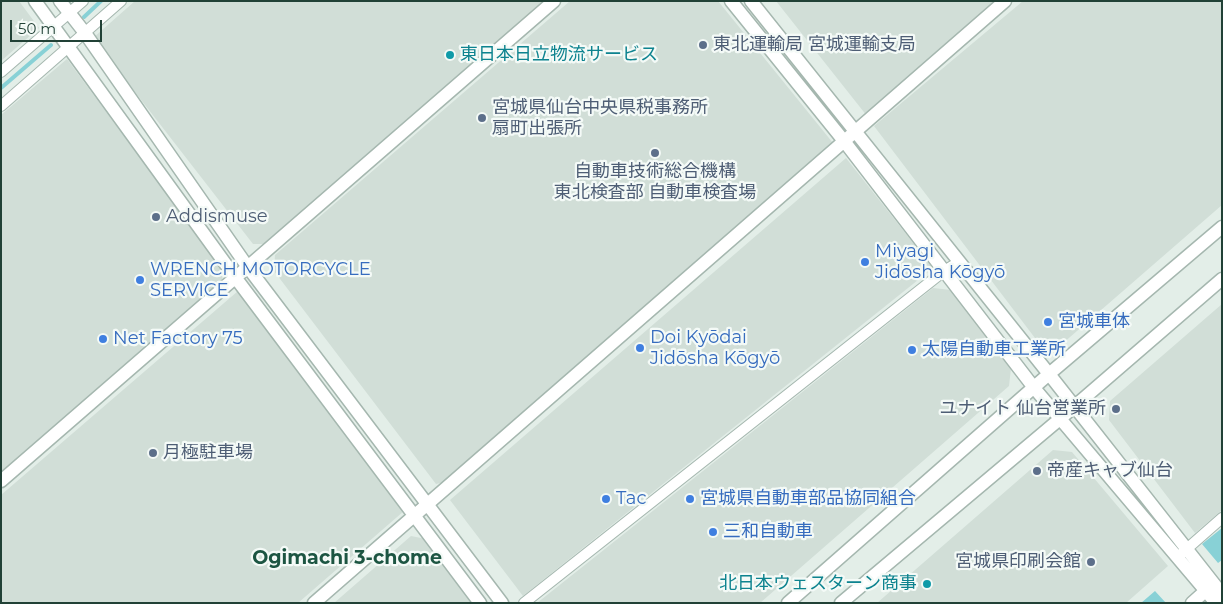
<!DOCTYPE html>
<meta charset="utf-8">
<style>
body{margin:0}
#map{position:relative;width:1223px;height:604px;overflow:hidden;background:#e3eee8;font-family:Montserrat,sans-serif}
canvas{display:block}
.frame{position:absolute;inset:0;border:2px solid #214136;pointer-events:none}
.scale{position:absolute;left:10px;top:20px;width:92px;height:22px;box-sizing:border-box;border:2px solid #214136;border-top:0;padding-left:6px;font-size:15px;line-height:18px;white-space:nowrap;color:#214136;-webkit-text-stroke:4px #f4faf7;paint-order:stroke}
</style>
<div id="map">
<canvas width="1223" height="604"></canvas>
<div class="frame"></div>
<div class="scale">50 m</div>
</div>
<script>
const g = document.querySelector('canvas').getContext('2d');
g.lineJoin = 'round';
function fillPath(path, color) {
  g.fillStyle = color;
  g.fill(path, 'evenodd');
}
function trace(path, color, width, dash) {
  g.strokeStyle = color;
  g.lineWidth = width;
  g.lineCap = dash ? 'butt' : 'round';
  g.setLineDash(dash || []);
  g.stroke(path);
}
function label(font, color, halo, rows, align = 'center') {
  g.font = font + ' Montserrat,"Noto Sans JP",sans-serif';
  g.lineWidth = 4.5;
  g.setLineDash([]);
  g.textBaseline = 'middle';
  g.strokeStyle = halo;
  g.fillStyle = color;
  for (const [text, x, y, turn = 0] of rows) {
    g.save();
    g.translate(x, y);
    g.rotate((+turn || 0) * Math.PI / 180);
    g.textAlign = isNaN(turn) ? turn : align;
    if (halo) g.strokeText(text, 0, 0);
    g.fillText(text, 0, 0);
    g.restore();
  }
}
fillPath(new Path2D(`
 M1,1H19L39,28L1,61Z
 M135,1H546L265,244H253L93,38Z
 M570,1H718L833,143L449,481L436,484L274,271L275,255Z
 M776,1H1000L867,116Z
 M1023,1H1222V205L1062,344L1038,342L874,126Z
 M67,59L223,270L222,281L1,473V115Z
 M846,158L933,268L523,596L450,500Z
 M933,288L951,290L1011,368L1009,386L760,603H537Z
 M238,291L404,511L298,603H1V495Z
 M1222,304V510L1195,533L1109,420L1110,401Z
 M1053,450L1072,452L1168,566L1126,603H877Z
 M411,536L426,539L473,603H334Z`), '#d1ded7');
fillPath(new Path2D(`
 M1222,528V560L1218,563L1202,544Z
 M1155,591L1166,603H1141Z`), '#88d1d6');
trace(new Path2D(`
 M84,17L101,1
 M1,88L51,45`), '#88d1d6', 4);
const minor = new Path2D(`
 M1,72L83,1
 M1,106L121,1
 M1181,554L1222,518
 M524,603L944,271L959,262`);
const tertiary = new Path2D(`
 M35,1L235,277L480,603
 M60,1L85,33L247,266L502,603
 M731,1L844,141L1035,389L1216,603
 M751,1L1049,374L1222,594
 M1,481L554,1
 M314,603L1005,1
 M788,603L1049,374L1222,227
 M841,603L1061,418L1222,279
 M1192,603L1212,585`);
trace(minor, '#a5b7af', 12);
trace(tertiary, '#a5b7af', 15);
trace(minor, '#fff', 10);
trace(tertiary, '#fff', 12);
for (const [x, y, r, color] of [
 [703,45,5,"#5c6f8a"],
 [450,55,5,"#0f9aa8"],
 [482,118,5,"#5c6f8a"],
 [655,153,5,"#5c6f8a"],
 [156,217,5,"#5c6f8a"],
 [865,262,5,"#3f7fe0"],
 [140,280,5,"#3f7fe0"],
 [1048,322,5,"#3f7fe0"],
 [103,339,5,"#3f7fe0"],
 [640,348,5,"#3f7fe0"],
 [912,350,5,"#3f7fe0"],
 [1116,409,5,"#5c6f8a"],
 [153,453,5,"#5c6f8a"],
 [1037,471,5,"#5c6f8a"],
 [606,499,5,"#3f7fe0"],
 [690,499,5,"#3f7fe0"],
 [713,532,5,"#3f7fe0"],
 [1091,562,5,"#5c6f8a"],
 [927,584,5,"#0f9aa8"]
]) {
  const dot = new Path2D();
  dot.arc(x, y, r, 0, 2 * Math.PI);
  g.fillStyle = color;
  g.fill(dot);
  trace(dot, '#f4faf7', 2);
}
label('18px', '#4e5e75', '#f4faf7', [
 ["東北運輸局 宮城運輸支局",713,45],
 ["宮城県仙台中央県税事務所",492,108],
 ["扇町出張所",492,129],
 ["自動車技術総合機構",655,172,"center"],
 ["東北検査部 自動車検査場",655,193,"center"],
 ["Addismuse",166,217],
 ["ユナイト 仙台営業所",1106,409,"right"],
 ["月極駐車場",163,453],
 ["帝産キャブ仙台",1047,471],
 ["宮城県印刷会館",1081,562,"right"]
], 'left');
label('18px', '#0d838f', '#f4faf7', [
 ["東日本日立物流サービス",460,55],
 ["北日本ウェスターン商事",917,584,"right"]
], 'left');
label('18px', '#366cbe', '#f4faf7', [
 ["Miyagi",875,252],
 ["Jidōsha Kōgyō",875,273],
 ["WRENCH MOTORCYCLE",150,270],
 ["SERVICE",150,291],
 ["宮城車体",1058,322],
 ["Doi Kyōdai",650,338],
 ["Jidōsha Kōgyō",650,359],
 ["Net Factory 75",113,339],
 ["太陽自動車工業所",922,350],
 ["Tac",616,499],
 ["宮城県自動車部品協同組合",700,499],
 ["三和自動車",723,532]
], 'left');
label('bold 19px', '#1c5542', '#f4faf7', [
 ["Ogimachi 3-chome",347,558]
]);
</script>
